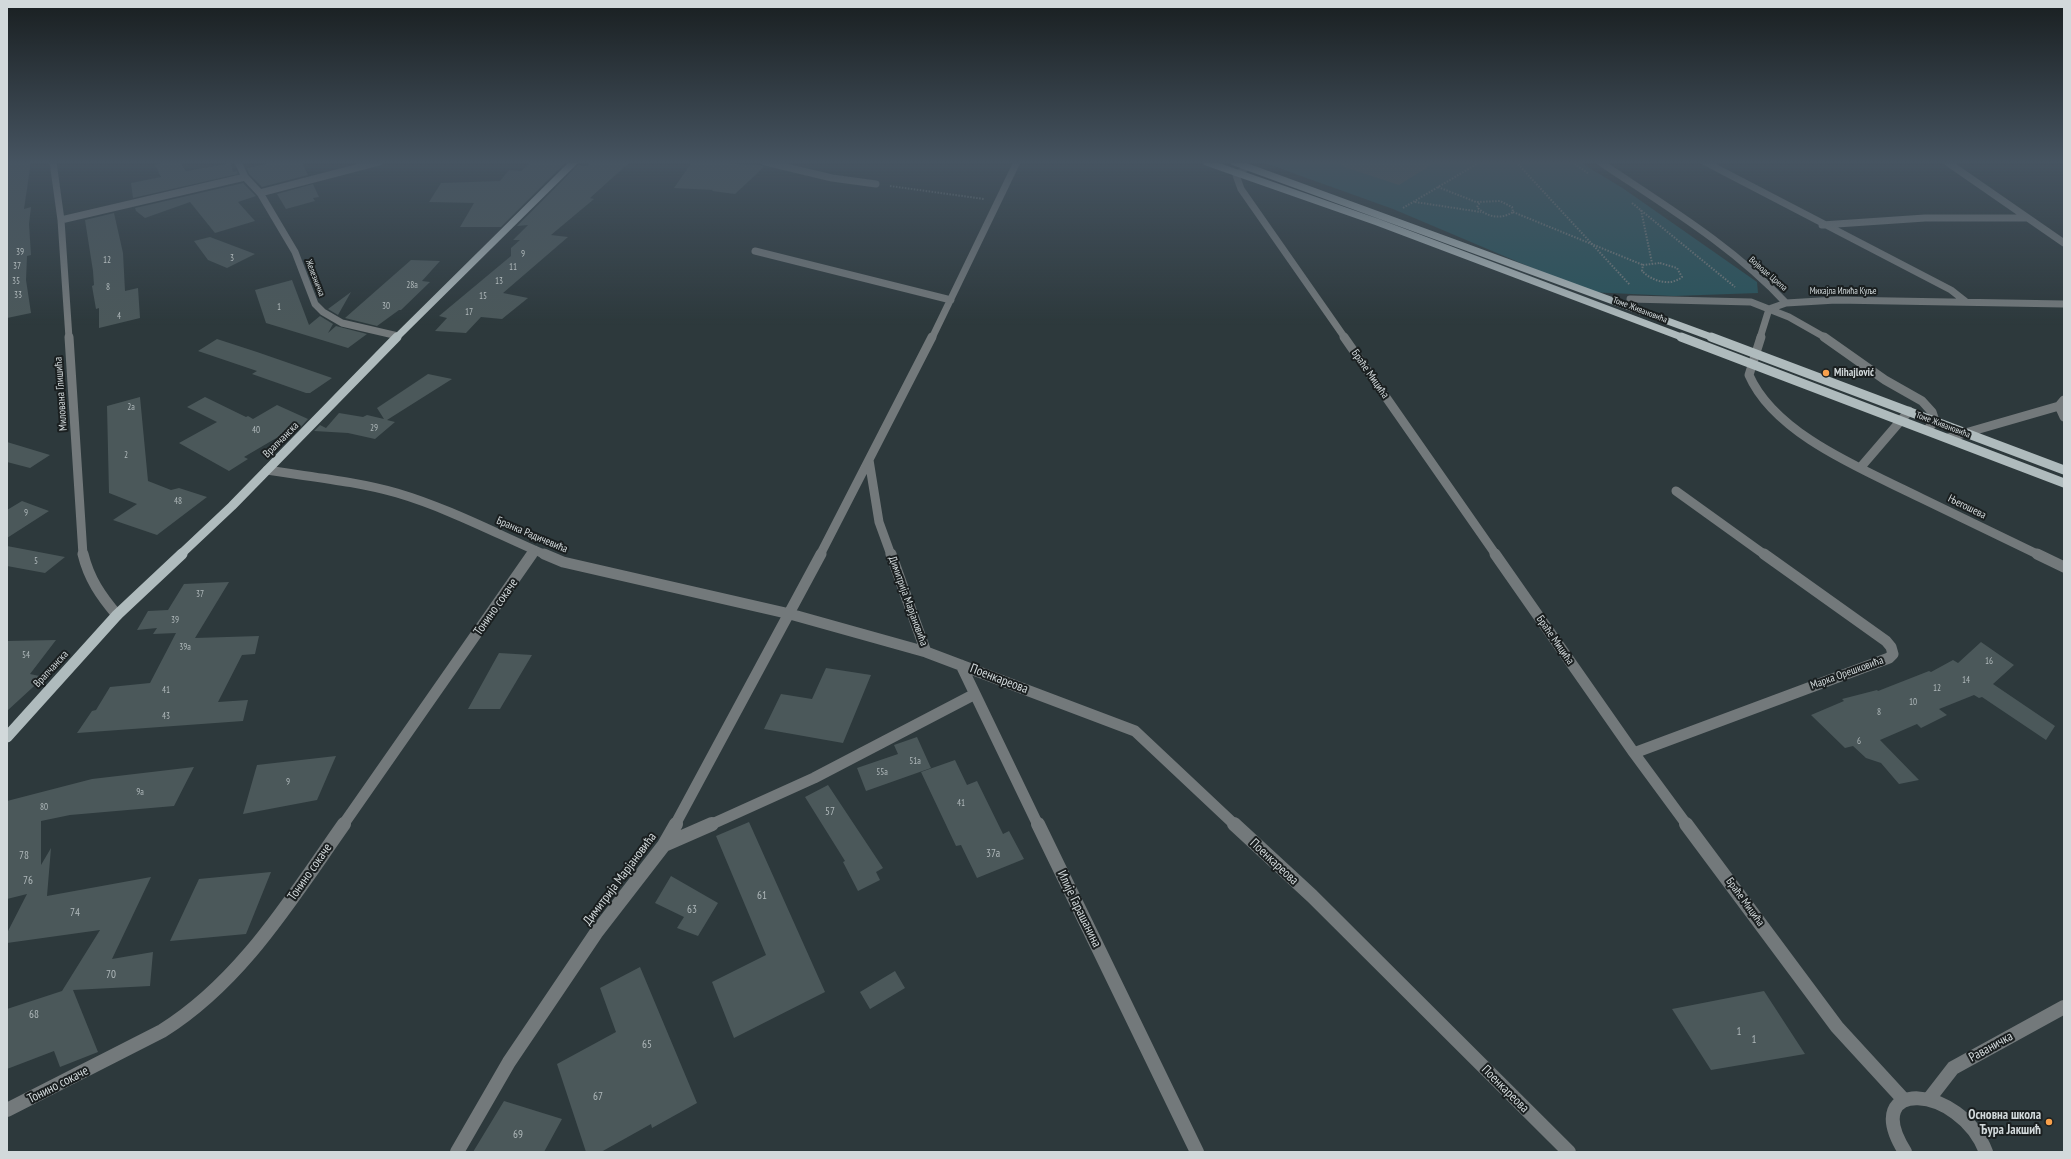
<!DOCTYPE html>
<meta charset="utf-8">
<style>
body{margin:0}
#map{position:relative;width:2071px;height:1159px;overflow:hidden;background:#2d393c;font-family:"PT Sans Narrow",sans-serif}
canvas{display:block}
.frame{position:absolute;inset:0;border:8px solid #d2d9db;pointer-events:none}
</style>
<div id="map">
<canvas width="2071" height="1159"></canvas>
<div class="frame"></div>
</div>
<script>
const g = document.querySelector('canvas').getContext('2d');
g.lineJoin = 'round';
function fillPath(path, color) {
  g.fillStyle = color;
  g.fill(path, 'evenodd');
}
function trace(path, color, width, dash) {
  g.strokeStyle = color;
  g.lineWidth = width;
  g.lineCap = dash ? 'butt' : 'round';
  g.setLineDash(dash || []);
  g.stroke(path);
}
function label(font, color, halo, rows, align = 'center') {
  g.font = font + ' "PT Sans Narrow",sans-serif';
  g.lineWidth = 4;
  g.setLineDash([]);
  g.textBaseline = 'middle';
  g.strokeStyle = halo;
  g.fillStyle = color;
  for (const [text, x, y, turn = 0] of rows) {
    g.save();
    g.translate(x, y);
    g.rotate((+turn || 0) * Math.PI / 180);
    g.textAlign = isNaN(turn) ? turn : align;
    if (halo) g.strokeText(text, 0, 0);
    g.fillText(text, 0, 0);
    g.restore();
  }
}
fillPath(new Path2D(`
 M1262,162H1580L1624,189L1757,282L1758,293L1674,296L1589,292L1393,209Z`), '#29545c');
fillPath(new Path2D(`
 M7,162H31L24,209L31,207L29,224L31,255L27,256L26,280L31,313L7,318Z
 M168,162H180L186,171L231,163L233,172L237,171L238,174L133,198L131,183L161,177L155,165Z
 M274,162H302L308,175L262,187L249,174L247,168Z
 M531,162L565,163L501,227H460L474,203L429,202L441,183L500,181L509,170L521,171Z
 M591,162H630L590,198L594,199L551,235L568,237L503,293L528,298L502,319L481,317L466,333L435,331L447,318L439,316L511,256V248L520,240H513L528,225L517,226L578,165L587,166Z
 M692,162L761,165L764,167L735,194L712,191L713,190L674,188Z
 M1341,162H1436L1399,185L1341,166Z
 M243,183L256,196L238,202L255,221L215,233L190,202L145,218L136,211L135,208Z
 M313,184L319,197L313,198L315,201L286,209L277,194Z
 M114,213L123,253L125,291L138,288L140,318L99,328V308L96,309L92,286L94,285L93,271L85,220Z
 M210,237L255,254L227,268L208,260L194,241Z
 M411,260L440,261L422,281L430,282L401,310H399L377,326L345,318Z
 M292,280L309,325L320,316L333,324L328,333L336,326L367,334L348,348L266,323L255,290Z
 M351,292L338,315L328,309Z
 M217,339L257,352L332,378L310,393H306L252,374L257,371L198,351Z
 M428,374L452,379L387,420L395,422L375,439L348,433L314,431L320,425L326,428L339,413L363,417L367,415L384,419L377,408Z
 M140,397L148,481L171,490L179,488L207,497L157,535L113,520L137,504L109,493L107,406Z
 M205,397L246,417L248,416L253,419L277,405L308,419L298,430H290L244,457L248,459L229,471L179,443L217,422L187,407Z
 M7,442L50,455L30,468L7,462Z
 M22,501L49,511L7,538V510Z
 M7,546L65,557L45,573L7,566Z
 M229,582L195,638L259,636L255,654L242,655L218,702L248,700L243,721L77,733L92,711L96,710L110,687L150,683L176,633L153,634L157,628L137,630L148,611L168,610L184,584Z
 M56,640L30,674L44,677L7,711V641Z
 M1981,642L2014,665L1993,684L2055,726L2046,740L1982,697L1979,698L1974,695L1939,709L1947,715L1921,728L1917,724L1880,740L1919,780L1899,784L1881,763L1866,758L1853,746L1845,748L1811,715L1844,701L1842,699L1877,690L1878,691L1929,671L1931,672L1953,660L1958,663Z
 M499,653L532,655L500,709H468Z
 M826,668L871,675L843,743L764,729L781,694L812,699Z
 M917,737L931,768L866,791L857,768L898,754L894,745Z
 M336,756L317,800L243,814L257,765Z
 M955,760L967,785L977,781L1003,834L1009,831L1024,859L977,878L961,845L956,846L921,772Z
 M194,767L174,806L70,815L41,821V865L51,848L47,896L151,877L112,959L153,952L150,986L73,990L98,1052L60,1067L54,1051L7,1069V1009L62,991L100,930L7,943V933L27,894L7,899V801L92,779Z
 M828,785L883,868L876,872L880,880L858,891L843,862L845,861L805,797Z
 M749,822L825,992L734,1038L712,982L766,955L716,836Z
 M271,872L246,934L170,941L199,879Z
 M671,876L718,903L698,936L677,928L684,917L655,903Z
 M640,967L697,1103L652,1128L651,1124L601,1152H586L557,1064L616,1032L600,988Z
 M895,971L905,988L870,1009L860,992Z
 M1764,991L1805,1054L1711,1070L1672,1009Z
 M504,1101L562,1119L544,1152H473Z`), '#4b585a');
trace(new Path2D(`
 M1516,162L1630,285
 M1572,162L1589,174
 M890,186L984,199
 M1438,187L1476,202L1500,201L1512,207L1513,212C1501,220 1486,217 1477,207L1480,202
 M1415,202L1481,212
 M1632,203L1735,287
 M1403,208L1480,162
 M1641,210L1652,263
 M1513,212L1643,265
 M1660,263L1677,268L1682,277C1670,287 1652,281 1642,271L1643,265Z`), '#717b7d', 2, [1.5, 1.5]);
trace(new Path2D(`
 M53,162L61,220L69,338
 M238,162L245,177L260,193L295,252L315,304L323,312L342,323L398,336
 M765,162L832,178L876,184
 M1600,162C1664,205 1733,246 1786,303
 M1705,162L1951,290L1965,301
 M1947,162L2064,243
 M1247,167L1236,175L1241,189L1345,338
 M260,193L379,162
 M61,220L245,177
 M1822,225L1925,218H2028
 M755,251L951,300
 M1630,299L1751,302L1789,317L1826,338
 M932,338L1017,162
 M1760,338L1769,309L1786,303L1836,300L2064,304`), '#73797b', 7);
trace(new Path2D(`
 M69,337L83,555
 M1344,337L1496,555
 M1761,337L1749,375C1775,435 1865,470 1921,498C1960,517 2000,536 2039,555
 M1824,337L1885,380L1922,401L1932,412L1935,421L1927,430
 M2059,406L2064,417
 M1948,438L2059,406L2064,400
 M869,460L879,522L891,555
 M1860,468L1909,411
 M267,470C310,477 355,481 397,493C448,508 497,534 546,555
 M1676,491L1765,555
 M532,555L535,550
 M820,555L932,337`), '#73797b', 9);
trace(new Path2D(`
 M83,554C89,579 101,596 117,615
 M544,554L563,562L790,614L926,652L1135,731L1235,825
 M891,554L926,652
 M1495,554L1634,753L1687,825
 M2037,554L2064,567
 M961,665L1038,825
 M1634,753L1889,658L1893,654L1891,647L1886,641L1764,554
 M343,825L532,554
 M675,825L821,554
 M710,825L814,778L975,694`), '#73797b', 11);
trace(new Path2D(`
 M1038,824L1197,1152
 M1234,824L1312,896L1569,1152
 M1686,824L1837,1027L1904,1100
 M664,845L712,824
 M1929,1099L1953,1068L2064,1007
 M7,1110L162,1031C242,981 291,899 344,824
 M457,1152L509,1062L596,933L664,845L676,824
 M1905,1152C1858,1077 1960,1084 1986,1152`), '#73797b', 14);
trace(new Path2D(`
 M1206,162L1377,222L1684,338
 M1234,162L1714,338
 M396,338L574,162`), '#afbbbd', 7);
trace(new Path2D(`
 M1681,337L2064,483
 M1711,337L2064,470
 M180,555L232,506L397,337`), '#afbbbd', 9);
trace(new Path2D(`
 M7,737L117,615L182,554`), '#afbbbd', 11);
const sky = g.createLinearGradient(0, 0, 0, 325);
sky.addColorStop(0, '#191f21');
sky.addColorStop(0.5, '#465461');
sky.addColorStop(1, '#46546100');
g.fillStyle = sky;
g.fillRect(0, 0, 2071, 325);
for (const [x, y, r, color] of [
 [1826,373,4,"#f8a04b"],
 [2049,1122,4,"#f8a04b"]
]) {
  const dot = new Path2D();
  dot.arc(x, y, r, 0, 2 * Math.PI);
  g.fillStyle = color;
  g.fill(dot);
  trace(dot, '#1a1f20', 1.5);
}
label('9px', '#b0b9bb', null, [
 ["39",20,252],
 ["9",523,254],
 ["3",232,258],
 ["12",107,260],
 ["37",17,266],
 ["11",513,267],
 ["35",16,281],
 ["13",499,281],
 ["28a",412,285],
 ["8",108,287],
 ["33",18,295],
 ["15",483,296],
 ["30",386,306],
 ["1",279,307],
 ["17",469,312],
 ["4",119,316],
 ["2a",131,407],
 ["29",374,428],
 ["40",256,430],
 ["2",126,455],
 ["48",178,501],
 ["9",26,513],
 ["5",36,561],
 ["37",200,594],
 ["39",175,620],
 ["39a",185,647],
 ["54",26,655],
 ["16",1989,661],
 ["14",1966,680],
 ["12",1937,688],
 ["41",166,690],
 ["10",1913,702],
 ["8",1879,712],
 ["43",166,716],
 ["6",1859,741],
 ["51a",915,761],
 ["55a",882,772],
 ["9",288,782],
 ["9a",140,792],
 ["41",961,803],
 ["80",44,807]
]);
label('9px', '#d2d9db', '#1a1f20', [
 ["Војводе Црепа",1768,274,41],
 ["Железничка",315,278,69],
 ["Михајла Илића Куље",1843,291],
 ["Томе Живановића",1640,310,21],
 ["Томе Живановића",1943,425,21]
]);
label('bold 11px', '#d2d9db', '#1a1f20', [
 ["Mihajlović",1834,373]
], 'left');
label('11px', '#d2d9db', '#1a1f20', [
 ["Браће Мицића",1370,374,55],
 ["Милована Глишића",61,394,-94],
 ["Врапчанска",281,440,-45],
 ["Његошева",1967,507,26],
 ["Бранка Радичевића",532,535,23],
 ["Димитрија Марјановића",908,601,70],
 ["Браће Мицића",1555,640,55],
 ["Врапчанска",51,669,-47],
 ["Марка Орешковића",1847,673,-20],
 ["Браће Мицића",1745,902,54]
]);
label('11px', '#b0b9bb', null, [
 ["57",830,812],
 ["37a",993,854],
 ["78",24,856],
 ["76",28,881],
 ["61",762,896],
 ["63",692,910],
 ["74",75,913],
 ["70",111,975],
 ["68",34,1015],
 ["1",1739,1032],
 ["1",1754,1040],
 ["65",647,1045],
 ["67",598,1097],
 ["69",518,1135]
]);
label('13px', '#d2d9db', '#1a1f20', [
 ["Тонино сокаче",496,607,-55],
 ["Поенкареова",999,679,21],
 ["Поенкареова",1274,862,43],
 ["Тонино сокаче",310,872,-55],
 ["Димитрија Марјановића",620,879,-53],
 ["Илије Гарашанина",1079,909,64],
 ["Раваничка",1991,1047,-29],
 ["Тонино сокаче",58,1085,-27],
 ["Поенкареова",1505,1089,45]
]);
label('bold 13px', '#d2d9db', '#1a1f20', [
 ["Основна школа",2041,1115],
 ["Ђура Јакшић",2041,1130]
], 'right');
</script>
